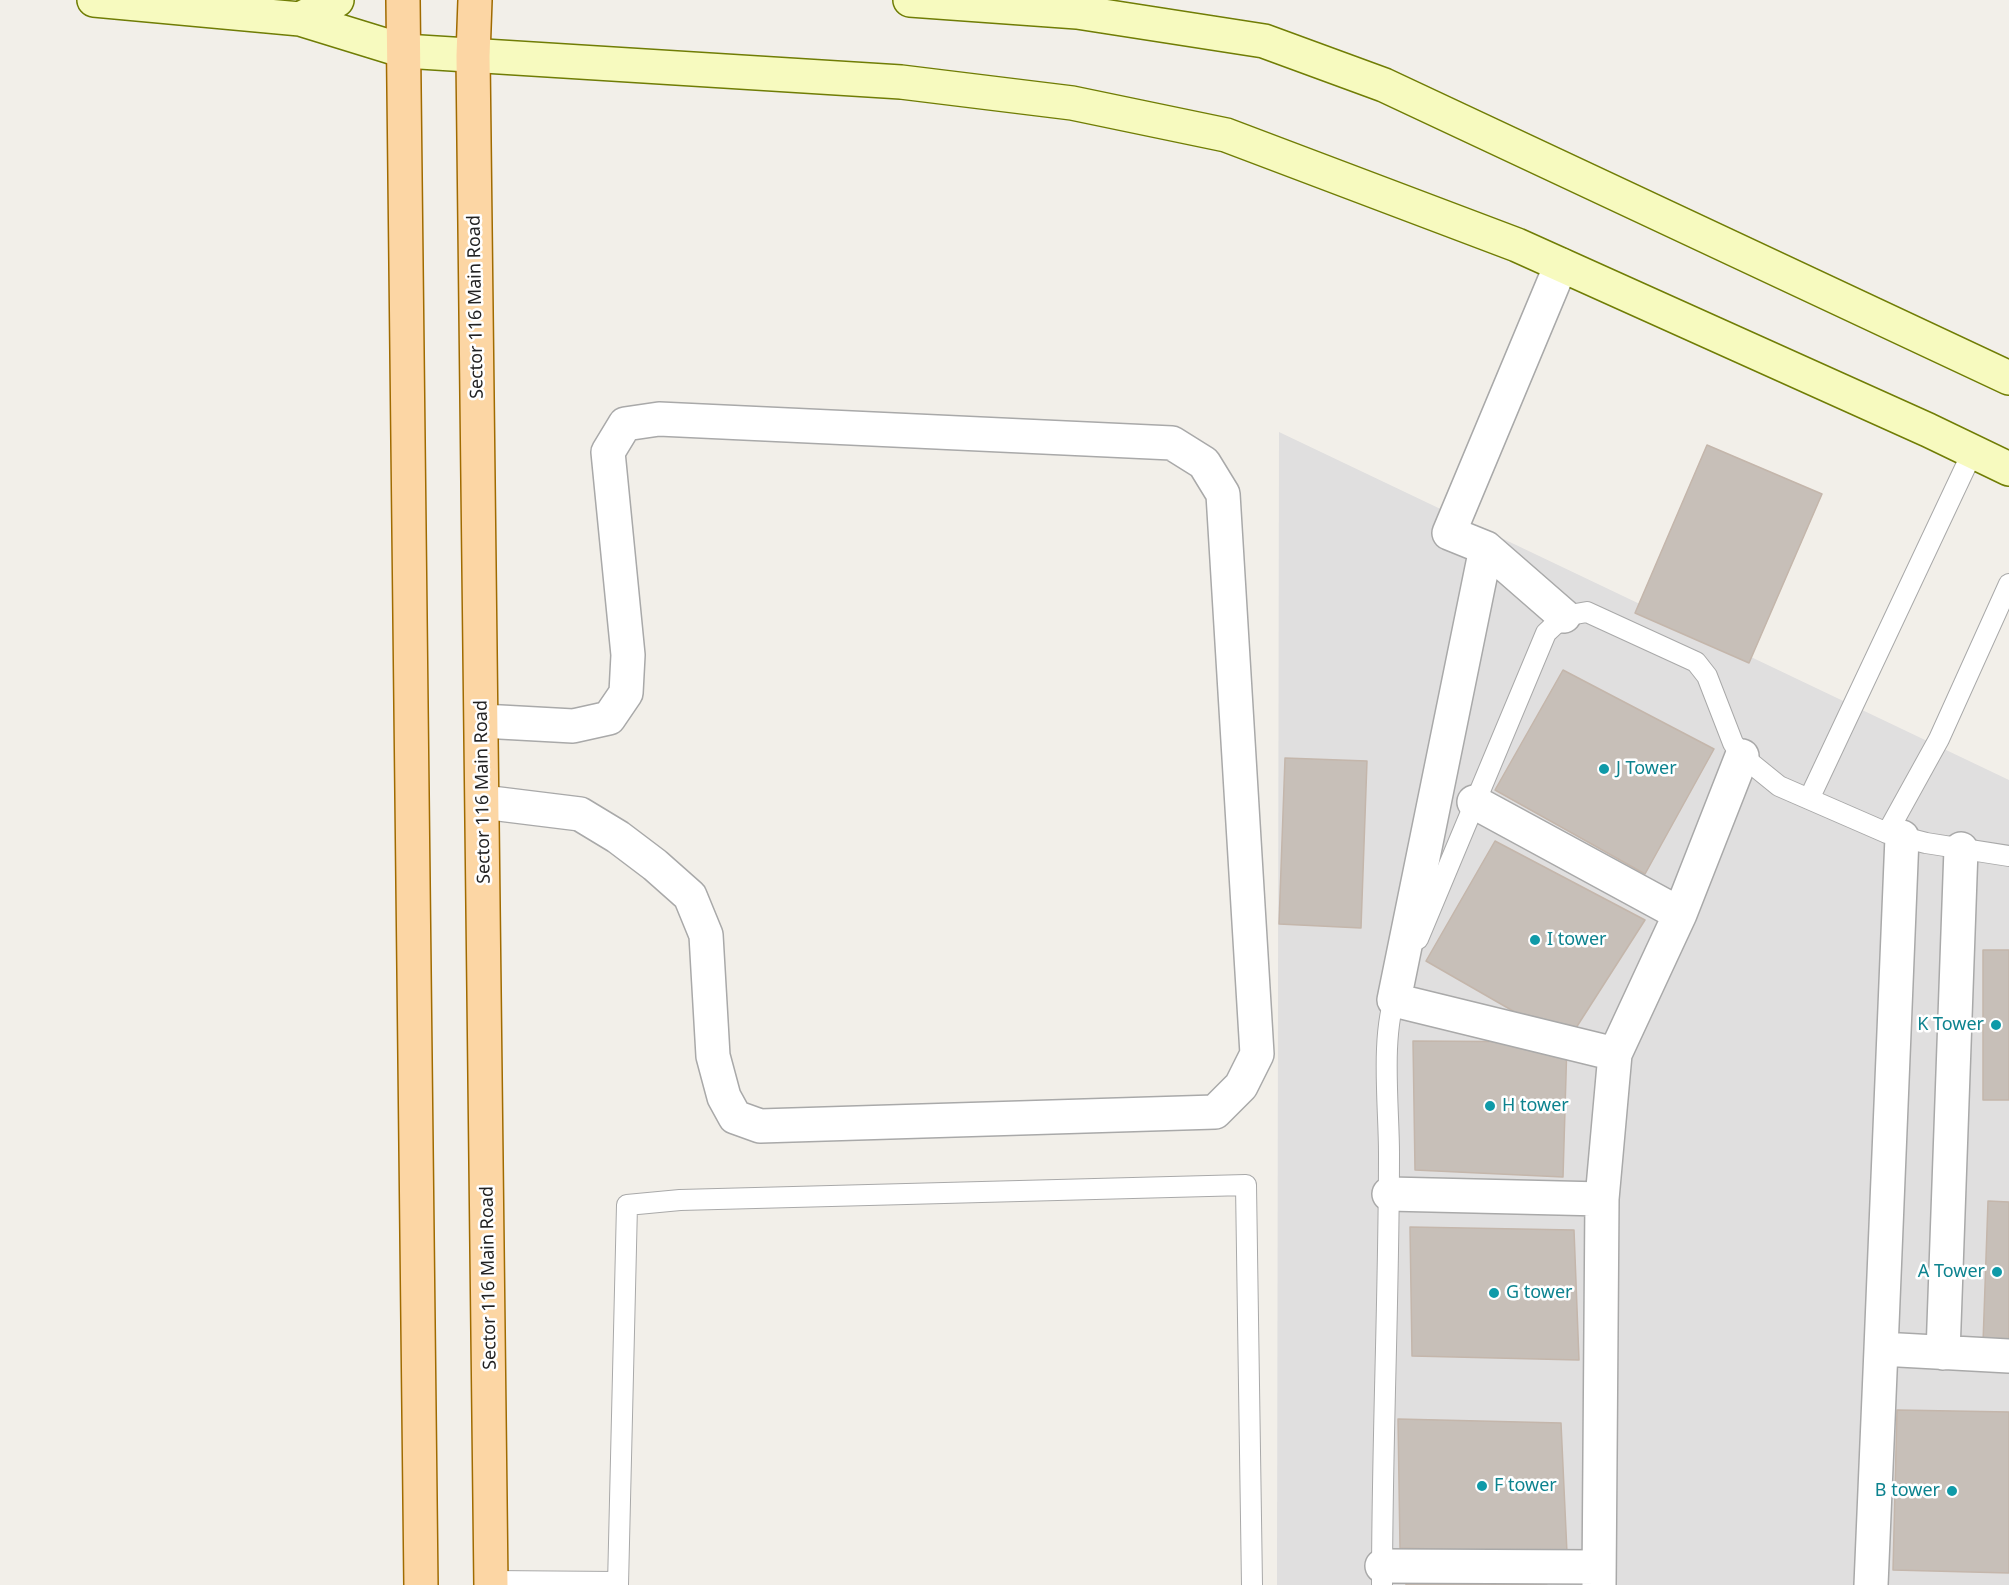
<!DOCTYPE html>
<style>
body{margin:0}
canvas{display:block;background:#f2efe9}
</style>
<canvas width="2009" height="1585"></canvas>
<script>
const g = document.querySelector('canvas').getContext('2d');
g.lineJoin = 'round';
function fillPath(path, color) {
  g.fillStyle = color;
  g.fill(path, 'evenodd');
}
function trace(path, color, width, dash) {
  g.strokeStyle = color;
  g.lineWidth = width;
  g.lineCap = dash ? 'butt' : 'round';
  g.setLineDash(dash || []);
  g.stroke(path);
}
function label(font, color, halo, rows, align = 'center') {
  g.font = font + ' "Noto Sans",sans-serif';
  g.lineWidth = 5;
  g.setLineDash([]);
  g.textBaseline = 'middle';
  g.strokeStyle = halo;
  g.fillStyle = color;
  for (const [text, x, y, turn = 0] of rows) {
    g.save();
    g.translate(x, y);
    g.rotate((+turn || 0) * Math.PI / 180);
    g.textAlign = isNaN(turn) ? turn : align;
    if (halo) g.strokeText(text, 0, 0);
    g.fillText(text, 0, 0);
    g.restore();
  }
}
fillPath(new Path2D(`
 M1279,432L2009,780V1585H1277Z`), '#e0dfdf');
const building = new Path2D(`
 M1707,445L1822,494L1749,663L1635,613Z
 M1563,670L1714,749L1645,874L1495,790Z
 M1285,758L1367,761L1361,928L1279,924Z
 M1495,841L1645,920L1567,1042L1426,961Z
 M1983,950H2009V1100H1983Z
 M1413,1041L1567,1042L1563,1177L1415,1170Z
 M1988,1201L2009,1202V1344L1983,1343Z
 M1410,1227L1574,1230L1579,1360L1412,1356Z
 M1897,1410L2009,1412V1573L1893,1570Z
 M1398,1419L1561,1423L1567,1553L1400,1548Z
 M1406,1581L1547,1585H1406Z`);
fillPath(building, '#c7bfb8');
trace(building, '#c4b6ab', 1.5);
const lane = new Path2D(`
 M1809,799L1973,451
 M1887,833L1939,739L2009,584
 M1418,939L1546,633L1564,616L1587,612L1696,662L1707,676L1733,743L1742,756L1779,786L1887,833L1926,843L2009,856
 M491,1581L617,1582
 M618,1585L627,1205L680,1200L1246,1185L1252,1585
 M1382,1585C1382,1441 1389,1297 1389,1153C1389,1106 1380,1034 1397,991`);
const street = new Path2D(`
 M1561,265L1449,533L1486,548L1564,616
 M1486,548L1394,1000L1615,1054
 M482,721L573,726L609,718L626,693L628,655L608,452L625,424L659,419L1172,443L1204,463L1223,494L1257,1054L1241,1086L1215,1112L760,1126L735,1117L724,1097L713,1056L706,935L690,896L655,865L618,837L580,814L483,802
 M1474,802L1680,914
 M1389,1194L1602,1199
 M1881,1349L1902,837
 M1943,1353L1961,849
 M1382,1566L1599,1567
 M1599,1585L1602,1199L1615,1054L1680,914L1742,756
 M1871,1585L1881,1349L2009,1356`);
const secondary = new Path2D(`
 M94,0L300,19L404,51L901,82L1072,103L1226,135L1517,245L1928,430L2009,469
 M910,0L1077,12L1264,41L1384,85L2009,378
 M300,19L337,0`);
const primary = new Path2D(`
 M403,0L421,1585
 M475,0L473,56L491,1585`);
trace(lane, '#a9a9a9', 22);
trace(street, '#a9a9a9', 36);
trace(secondary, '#707d05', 36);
trace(primary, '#a06b00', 36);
trace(lane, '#fff', 20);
trace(street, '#fff', 33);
trace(secondary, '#f7fabf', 33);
trace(primary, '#fcd6a4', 33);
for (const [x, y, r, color] of [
 [1604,769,6,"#0f9aa8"],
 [1535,940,6,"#0f9aa8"],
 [1996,1025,6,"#0f9aa8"],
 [1490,1106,6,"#0f9aa8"],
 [1997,1272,6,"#0f9aa8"],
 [1494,1293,6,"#0f9aa8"],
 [1482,1486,6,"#0f9aa8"],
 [1952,1491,6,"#0f9aa8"]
]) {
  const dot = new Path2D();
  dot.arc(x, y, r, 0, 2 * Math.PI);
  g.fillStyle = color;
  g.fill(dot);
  trace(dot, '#fff', 2);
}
label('18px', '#222', '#fff', [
 ["Sector 116 Main Road",476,307,-91],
 ["Sector 116 Main Road",483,792,-91],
 ["Sector 116 Main Road",489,1278,-91]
]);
label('18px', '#0d838f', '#fff', [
 ["J Tower",1616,769],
 ["I tower",1547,940],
 ["K Tower",1984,1025,"right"],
 ["H tower",1502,1106],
 ["A Tower",1985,1272,"right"],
 ["G tower",1506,1293],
 ["F tower",1494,1486],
 ["B tower",1940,1491,"right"]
], 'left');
</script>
